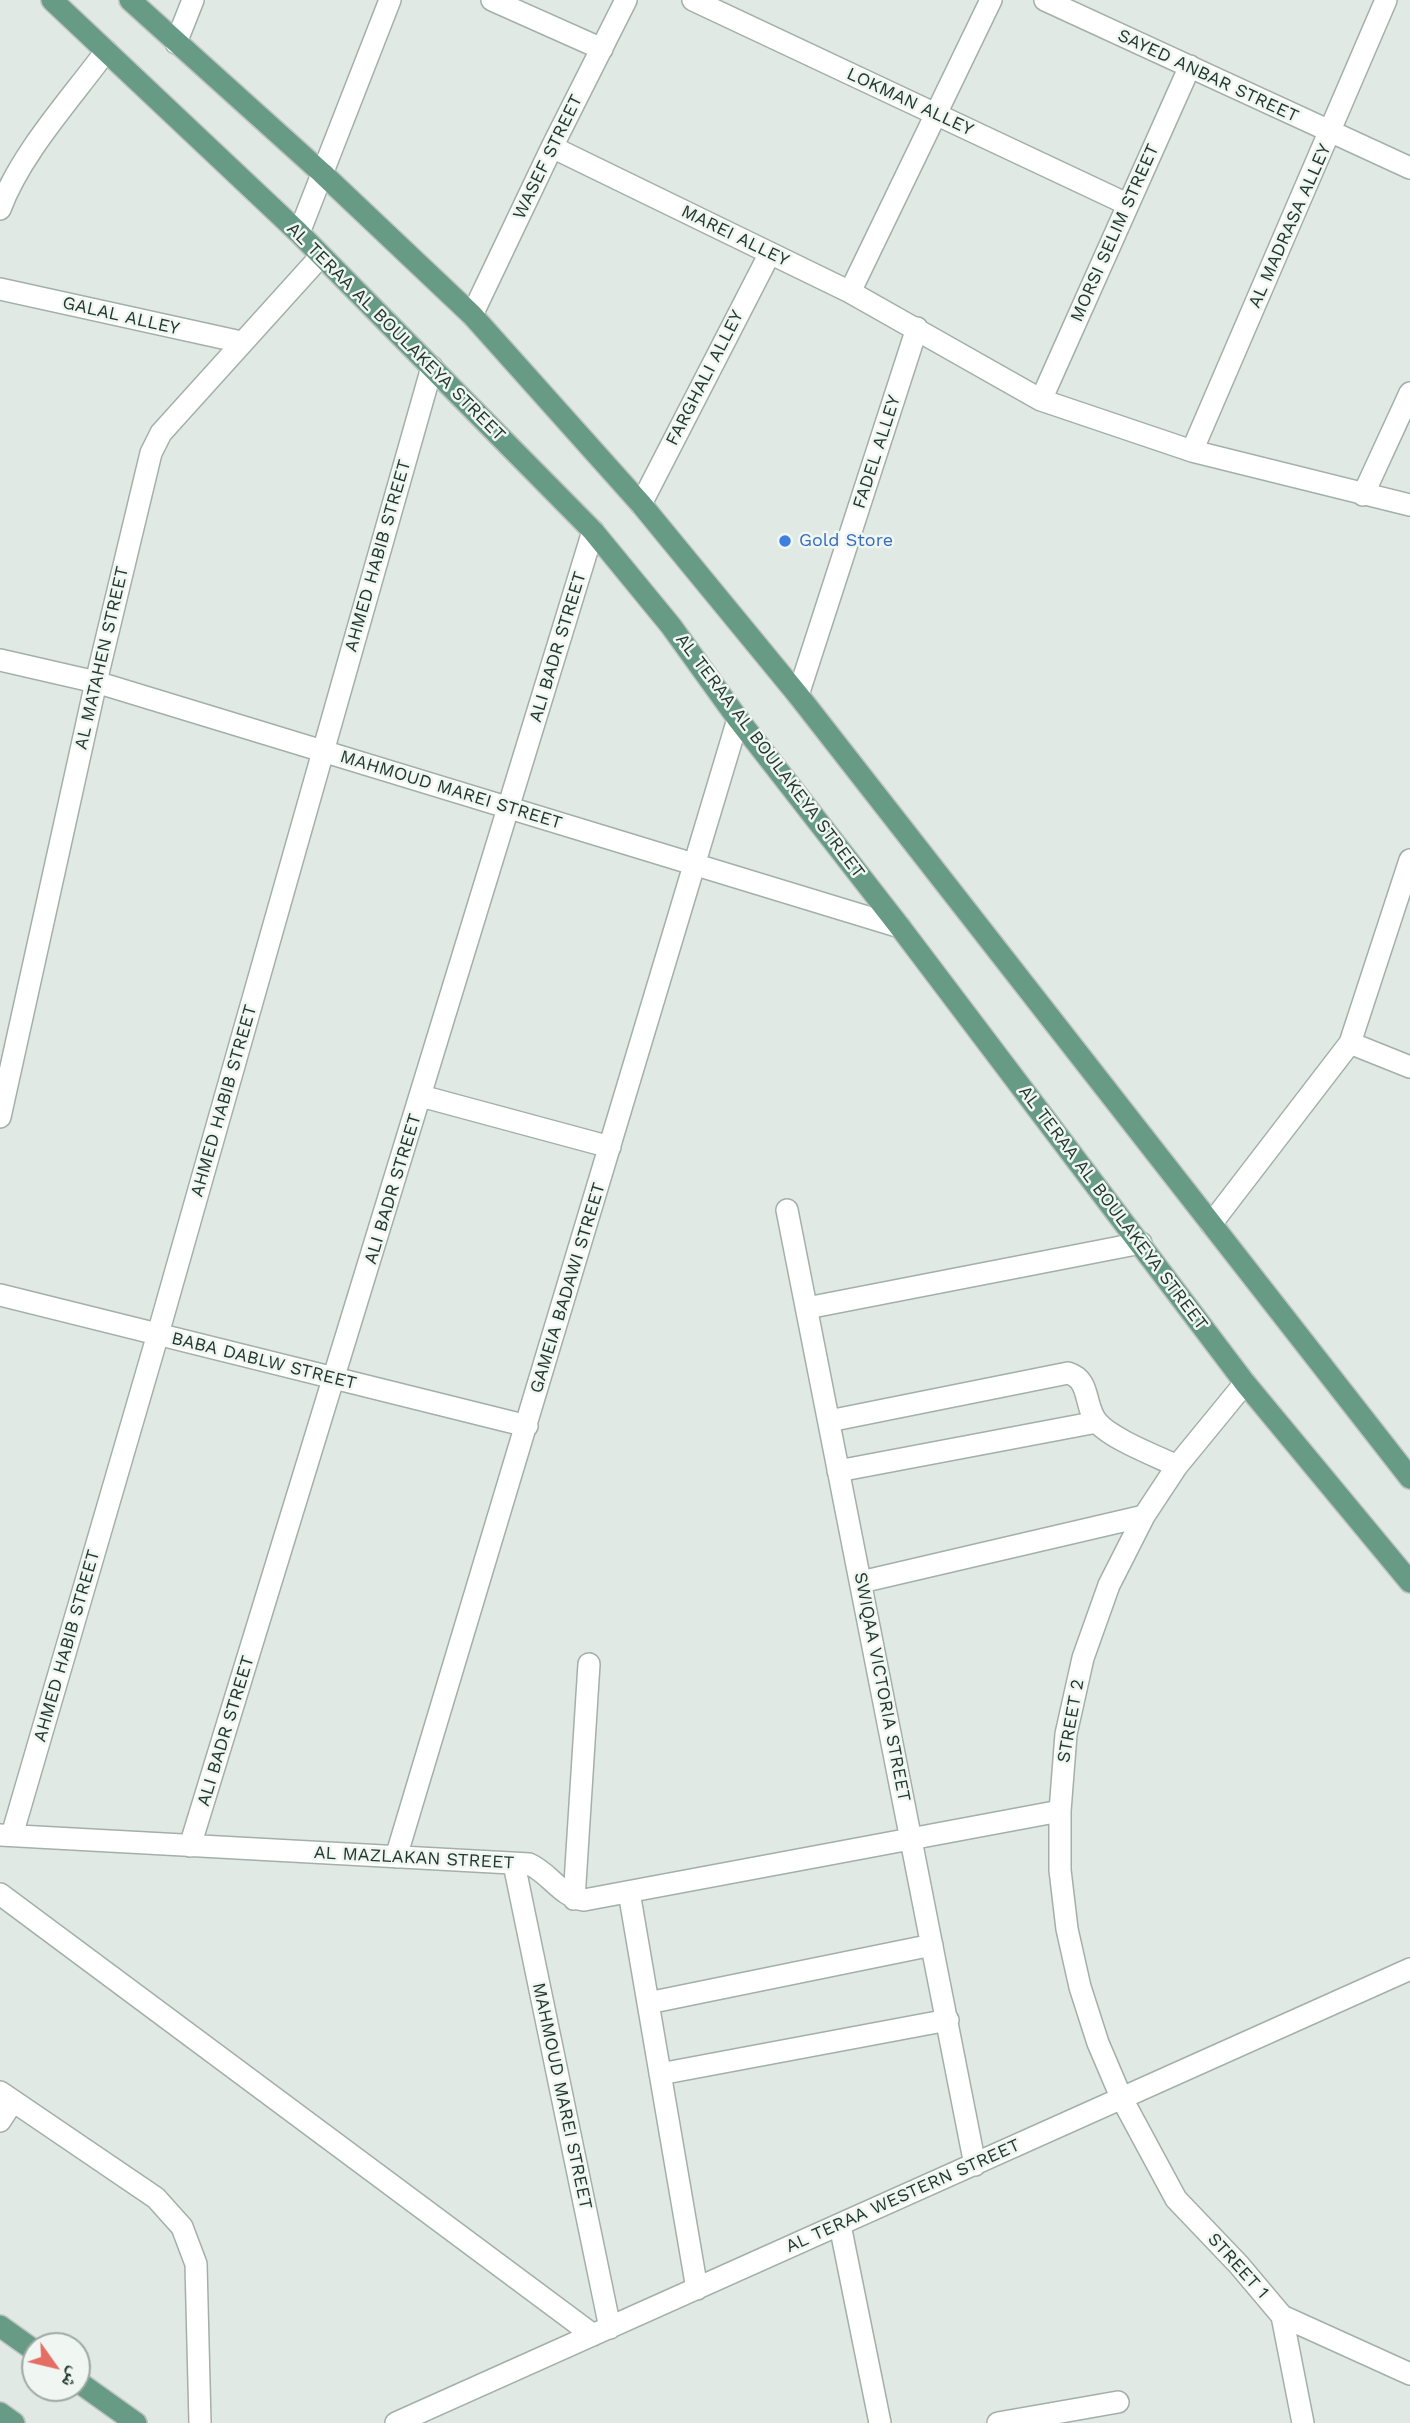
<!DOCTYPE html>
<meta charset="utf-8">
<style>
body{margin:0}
#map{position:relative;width:1410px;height:2423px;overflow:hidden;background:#e0e9e4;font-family:"Work Sans","Noto Naskh Arabic",sans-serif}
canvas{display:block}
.north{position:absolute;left:21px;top:2332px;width:70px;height:70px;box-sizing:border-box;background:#f0f6f2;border:2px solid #9eaaa4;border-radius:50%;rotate:124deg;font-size:19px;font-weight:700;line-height:28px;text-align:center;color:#22382f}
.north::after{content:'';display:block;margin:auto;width:24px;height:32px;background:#e46e63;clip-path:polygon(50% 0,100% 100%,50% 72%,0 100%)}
</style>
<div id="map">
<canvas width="1410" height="2423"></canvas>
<div class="north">ش</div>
</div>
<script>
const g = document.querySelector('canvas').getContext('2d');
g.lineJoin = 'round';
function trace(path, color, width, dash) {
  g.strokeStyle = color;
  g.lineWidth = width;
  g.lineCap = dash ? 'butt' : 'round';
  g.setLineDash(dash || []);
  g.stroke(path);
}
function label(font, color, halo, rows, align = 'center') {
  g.font = font + ' "Work Sans",sans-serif';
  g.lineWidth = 5;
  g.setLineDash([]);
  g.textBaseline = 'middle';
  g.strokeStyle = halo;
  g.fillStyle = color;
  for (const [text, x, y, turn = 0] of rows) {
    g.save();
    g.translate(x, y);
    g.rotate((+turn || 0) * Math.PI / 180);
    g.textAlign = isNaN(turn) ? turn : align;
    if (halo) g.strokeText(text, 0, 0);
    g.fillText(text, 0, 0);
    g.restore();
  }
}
const minor = new Path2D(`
 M492,0L602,49
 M693,0L1127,204
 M1045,0L1410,168
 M176,43L193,0
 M552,147L850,292L1041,400L1192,451L1410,505
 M0,209C21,153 70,100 106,51
 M299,233L390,0
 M0,289L241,342
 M850,292L991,0
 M472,315L552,147L626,0
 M1041,400L1190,66
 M1192,451L1386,0
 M1363,495L1410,393
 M641,504L770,253
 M0,660L96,682L900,927
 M798,695L917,328
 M1350,1043L1410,1067
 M421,1096L610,1147
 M0,1117L96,682L151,453L161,433L320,257
 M787,1210L975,2165
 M1211,1224L1350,1043L1410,860
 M0,1295L527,1426
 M807,1308L1141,1243
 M1245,1383L1177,1466L1144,1516L1109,1585L1083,1658L1066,1734L1060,1811V1870L1067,1929L1080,1987L1098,2043L1121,2097L1176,2199L1239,2265L1282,2316L1410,2374
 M829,1421L1068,1373C1092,1380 1083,1407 1098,1423C1112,1439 1156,1456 1177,1466
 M838,1471L1097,1422
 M861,1582L1144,1516
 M0,1835L529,1864C550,1873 561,1897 584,1900L1060,1811
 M12,1835L158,1334L432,367
 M190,1846L593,531
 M396,1857L738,719
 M514,1864L610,2328
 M629,1892L697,2289
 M0,1894L593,2335
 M574,1899L589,1664
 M648,2003L932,1945
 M660,2074L948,2020
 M0,2092L156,2198L182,2227L196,2264L200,2423
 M0,2121L13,2101
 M840,2225L880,2423
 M1282,2316L1303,2423
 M396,2423L1410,1969
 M998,2423L1118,2402`);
const major = new Path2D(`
 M52,0L299,233L593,531L671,626L738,719L900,927L1245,1383L1410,1582
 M130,0L322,173L472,315L641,504L798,695L1410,1478
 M0,2326L35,2351
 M77,2381L136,2423
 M0,2413L14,2423`);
trace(minor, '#a3b0aa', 24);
trace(major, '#bdc3c1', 24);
trace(minor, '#fff', 21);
trace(major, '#689b86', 21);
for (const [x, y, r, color] of [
 [785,541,7,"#3f7fe0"]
]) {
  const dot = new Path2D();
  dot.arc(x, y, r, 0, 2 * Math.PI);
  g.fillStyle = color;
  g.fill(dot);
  trace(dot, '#f0f6f2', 2.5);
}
label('18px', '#22382f', '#f0f6f2', [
 ["SAYED ANBAR STREET",1208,76,25],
 ["LOKMAN ALLEY",910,102,25],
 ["WASEF STREET",548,157,-64],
 ["AL MADRASA ALLEY",1290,226,-66],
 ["MORSI SELIM STREET",1115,233,-66],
 ["MAREI ALLEY",735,236,26],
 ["GALAL ALLEY",121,316,13],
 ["AL TERAA AL BOULAKEYA STREET",396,332,45],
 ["FARGHALI ALLEY",705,378,-63],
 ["FADEL ALLEY",877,452,-72],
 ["AHMED HABIB STREET",378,556,-74],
 ["ALI BADR STREET",558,647,-73],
 ["AL MATAHEN STREET",102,658,-77],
 ["AL TERAA AL BOULAKEYA STREET",770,756,53],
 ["MAHMOUD MAREI STREET",451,790,17],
 ["AHMED HABIB STREET",224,1101,-74],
 ["ALI BADR STREET",393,1189,-73],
 ["AL TERAA AL BOULAKEYA STREET",1113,1208,53],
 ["GAMEIA BADAWI STREET",568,1288,-73],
 ["BABA DABLW STREET",264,1361,14],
 ["AHMED HABIB STREET",67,1646,-74],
 ["SWIQAA VICTORIA STREET",882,1687,79],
 ["STREET 2",1071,1721,-80],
 ["ALI BADR STREET",226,1731,-73],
 ["AL MAZLAKAN STREET",414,1858,3],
 ["MAHMOUD MAREI STREET",562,2096,78],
 ["AL TERAA WESTERN STREET",903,2196,-24],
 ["STREET 1",1238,2266,48]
]);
label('18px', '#366cbe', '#f0f6f2', [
 ["Gold Store",799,541]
], 'left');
</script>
